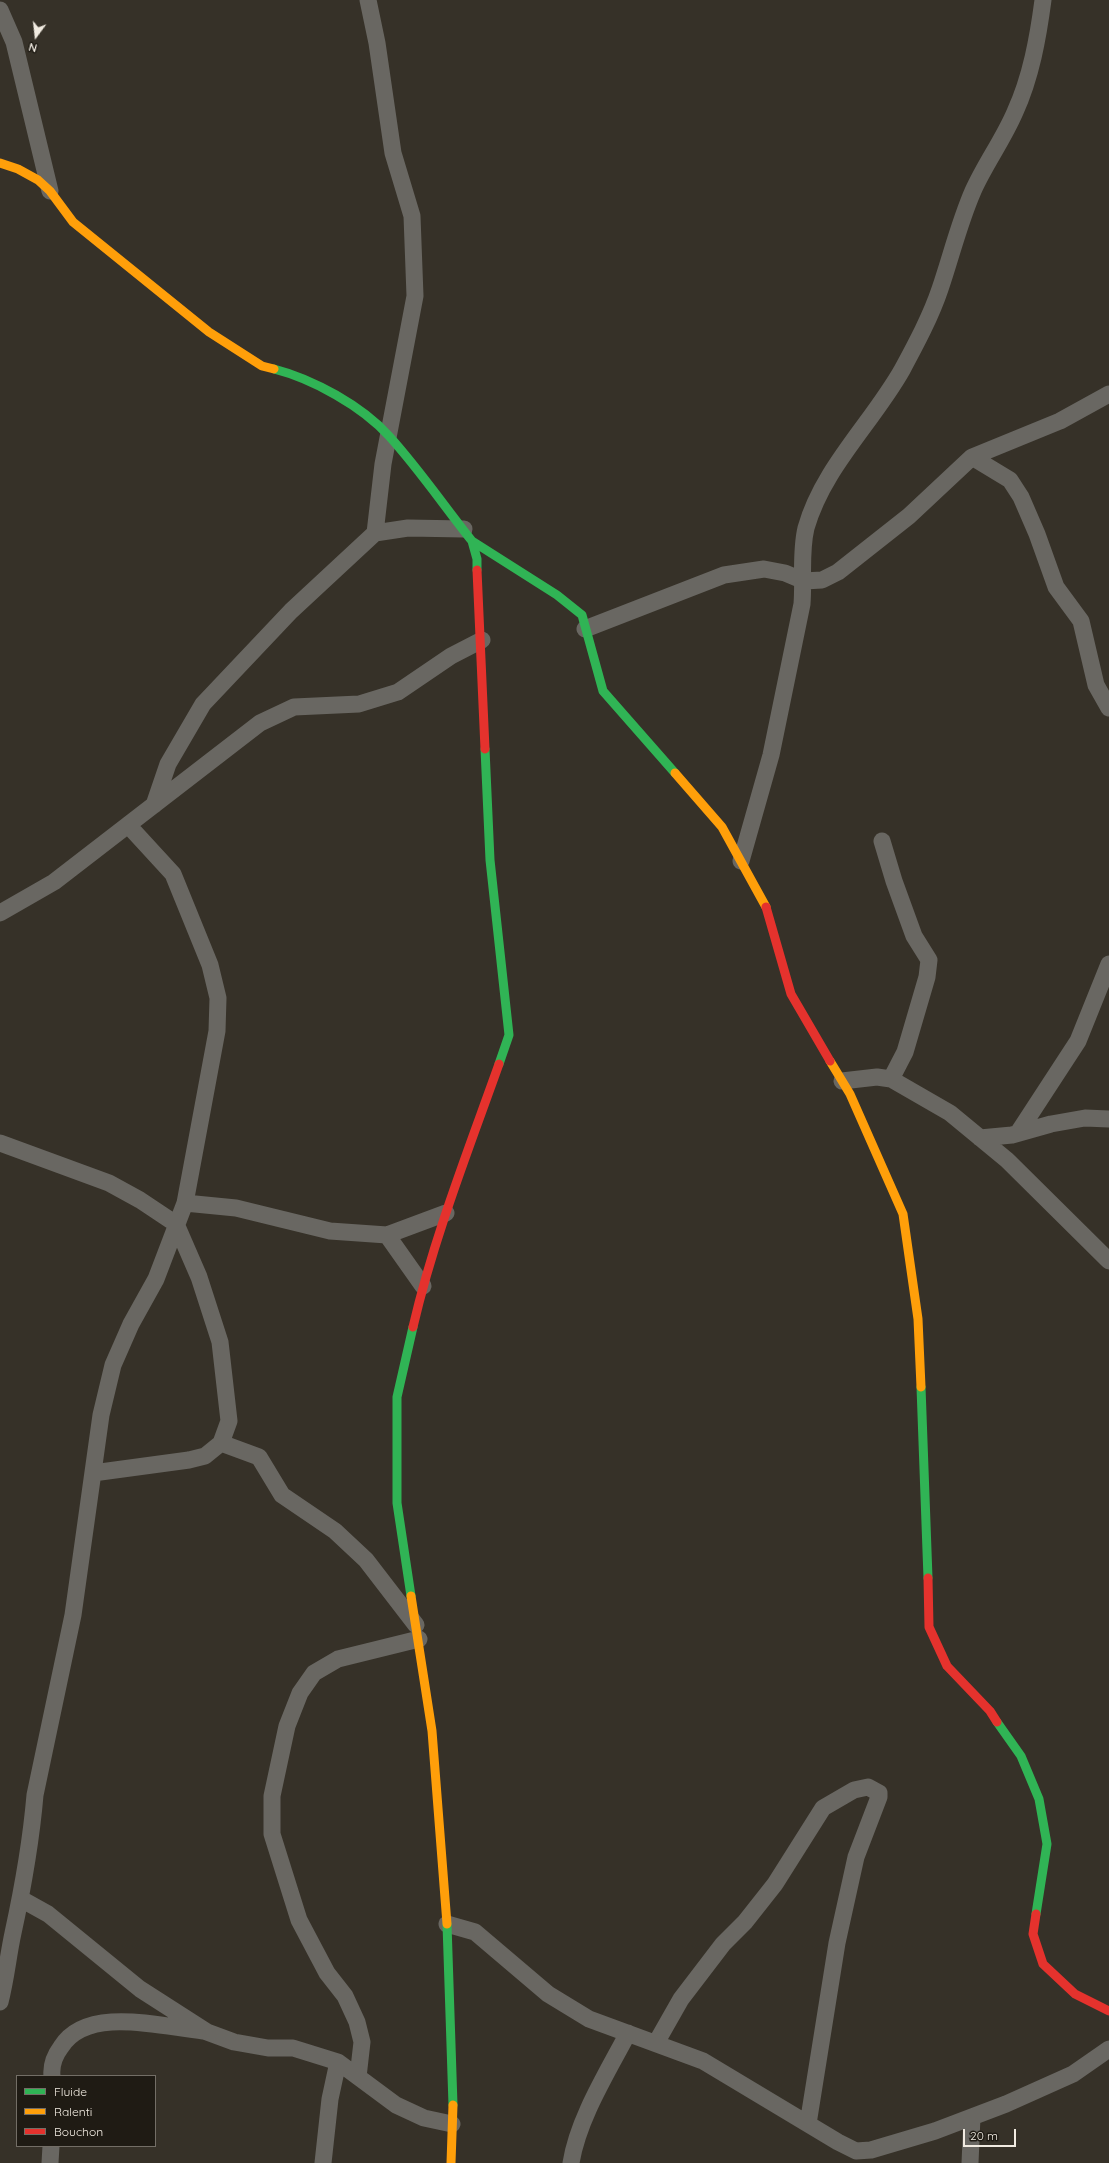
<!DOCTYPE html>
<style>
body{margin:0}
#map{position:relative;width:1109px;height:2163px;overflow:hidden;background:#363128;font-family:Quicksand,sans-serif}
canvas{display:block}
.legend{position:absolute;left:16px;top:2075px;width:140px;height:72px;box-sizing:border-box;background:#1f1b14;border:1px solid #736e66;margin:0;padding:5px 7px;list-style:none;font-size:12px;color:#f1ebe1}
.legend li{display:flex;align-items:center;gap:8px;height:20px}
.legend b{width:20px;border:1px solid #736e66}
.north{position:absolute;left:16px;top:16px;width:40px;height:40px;-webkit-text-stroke:3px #1f1b14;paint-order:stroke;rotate:195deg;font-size:11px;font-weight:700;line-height:16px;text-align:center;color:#f1ebe1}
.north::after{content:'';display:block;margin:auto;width:14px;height:18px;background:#f1ebe1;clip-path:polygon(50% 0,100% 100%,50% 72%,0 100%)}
.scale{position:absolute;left:963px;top:2129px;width:53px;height:18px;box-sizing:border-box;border:2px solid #f1ebe1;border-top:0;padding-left:5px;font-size:12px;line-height:14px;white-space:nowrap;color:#f1ebe1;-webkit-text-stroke:3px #1f1b14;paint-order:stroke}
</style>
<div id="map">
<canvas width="1109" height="2163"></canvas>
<ul class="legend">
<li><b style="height:5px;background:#30b455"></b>Fluide</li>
<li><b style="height:5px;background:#ff9f0a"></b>Ralenti</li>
<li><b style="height:5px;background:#e5322d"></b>Bouchon</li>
</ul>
<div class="north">N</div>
<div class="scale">20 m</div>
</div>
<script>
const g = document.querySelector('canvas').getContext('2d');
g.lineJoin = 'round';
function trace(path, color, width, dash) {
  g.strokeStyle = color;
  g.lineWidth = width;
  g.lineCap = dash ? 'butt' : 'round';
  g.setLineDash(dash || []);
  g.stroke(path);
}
trace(new Path2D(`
 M368,0L377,43L393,153L412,216L415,296L383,464L375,533
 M0,10L14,42L50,191
 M972,457L1010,480L1021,497L1037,534L1056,587L1081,621L1096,685L1109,708
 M585,629L724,575L764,569L785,573L804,581L822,580L838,572L909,516L972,457L1060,421L1109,394
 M154,805L168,764L203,704L291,611L375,533L408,528L464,529
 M882,841L894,881L914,936L929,960L927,977L905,1052L891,1079
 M741,861L771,755L802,604C804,579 800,553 806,528C823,468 872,423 902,370C916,344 931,316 940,289C951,257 959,223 973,191C985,164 1003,140 1015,112C1031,77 1038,38 1043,0
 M0,913L54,882L260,723L294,707L359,704L398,692L451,656L482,640
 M842,1081L877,1077L891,1079L950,1113L1007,1160L1109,1261
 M1018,1133L1078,1041L1109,964
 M980,1138L1012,1135L1051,1124L1085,1118L1109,1119
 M0,1143L109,1183L140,1200L176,1224L199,1277L220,1342L229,1421L221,1443L205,1456L189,1460L93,1473
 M185,1203L236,1208L330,1231L387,1235L446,1213
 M387,1235L423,1286
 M221,1443L259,1457L282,1495L335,1531L366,1560L416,1625
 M21,1899L48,1914L140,1989L207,2032L234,2042L268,2048H293L338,2062L396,2105L424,2118L452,2124
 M447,1924L475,1932L548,1994L589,2019L703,2061L838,2142L856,2151L871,2150L935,2131L1006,2104L1073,2074L1109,2049
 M0,2002C6,1979 8,1956 13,1933C23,1887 31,1842 35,1795L73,1615L101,1415L113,1365L131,1324L156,1279L185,1203L217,1031L218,998L210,965L173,874L128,825
 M656,2043L681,1999L723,1944L745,1922L775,1884L823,1808L854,1790L868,1787L879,1793V1797L856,1857L837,1943L808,2124
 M52,2076C51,2066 55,2055 61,2047C87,2005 162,2027 203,2031
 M358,2077L362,2042L357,2022L345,1996L327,1973L299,1920L272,1834V1796L287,1726L300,1693L314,1673L338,1659L419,1639
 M50,2163L51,2146
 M323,2163L330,2099L338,2062
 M571,2163C578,2119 607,2073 628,2033
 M970,2163L972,2117`), '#696762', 17);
trace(new Path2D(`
 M274,369C313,379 362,406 389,436C419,469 444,506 472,541L477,559V570
 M472,541L557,595L582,615L603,691L675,773
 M485,749L490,860L509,1035L499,1064
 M921,1387L928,1578
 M411,1596L397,1503V1397L413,1327
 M997,1722L1021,1756L1039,1799L1047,1844L1036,1914
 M447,1924L453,2105`), '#30b455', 9);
trace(new Path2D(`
 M0,163L18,169L38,180L50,191L73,222L209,332L262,366L274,369
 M675,773L722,827L766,907
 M830,1061L850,1094L903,1214L918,1319L921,1387
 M411,1596L432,1731L447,1924
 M451,2163L453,2105`), '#ff9f0a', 9);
trace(new Path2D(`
 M477,570L485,749
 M766,907L791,994L830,1061
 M413,1327C434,1237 468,1151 499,1064
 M928,1578L929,1627L947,1666L990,1711L997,1722
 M1036,1914L1033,1934L1043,1964L1075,1994L1109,2011`), '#e5322d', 9);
</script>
